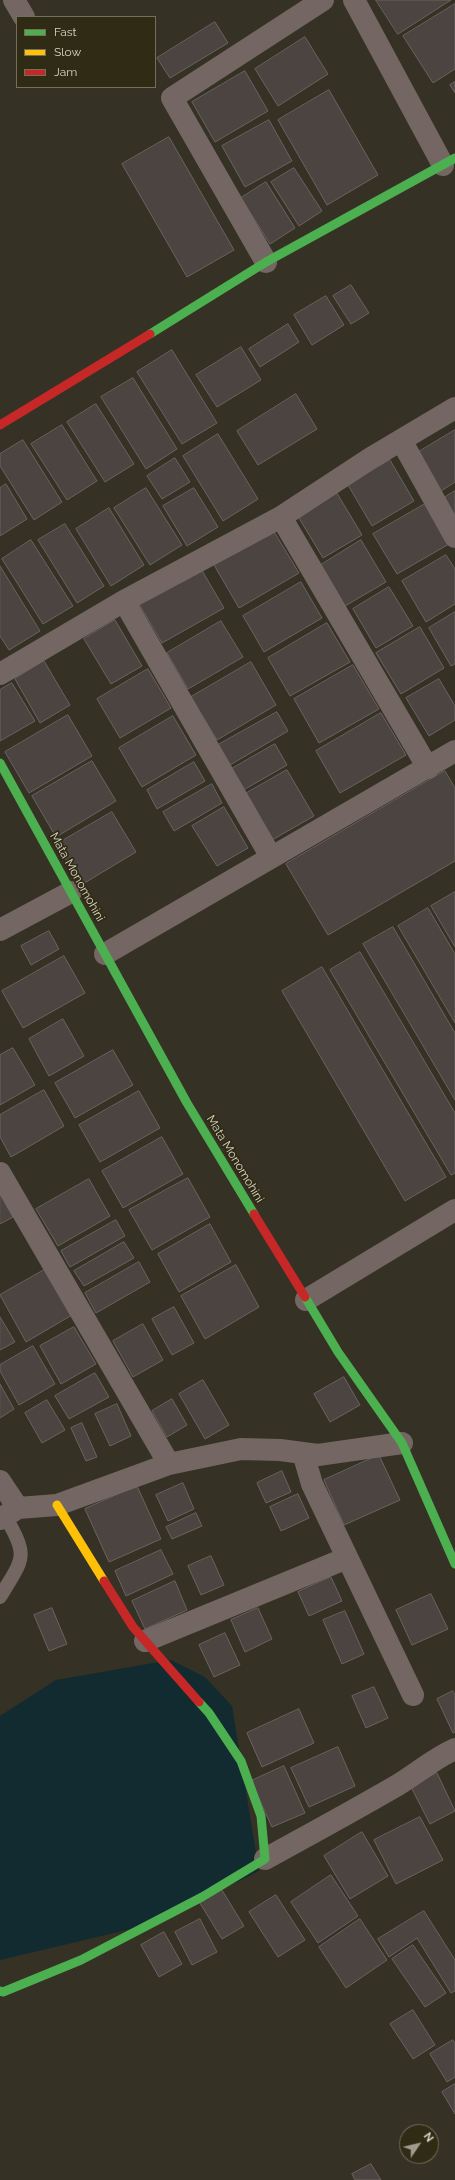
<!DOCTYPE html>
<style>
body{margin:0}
#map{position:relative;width:455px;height:2180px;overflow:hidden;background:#353124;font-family:Raleway,sans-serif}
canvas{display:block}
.legend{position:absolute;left:16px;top:16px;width:140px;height:72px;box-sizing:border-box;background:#302b14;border:1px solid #736f5c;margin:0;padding:5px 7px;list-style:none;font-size:12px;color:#d8d4c7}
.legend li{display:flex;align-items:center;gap:8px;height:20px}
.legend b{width:20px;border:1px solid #736f5c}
.north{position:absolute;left:399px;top:2124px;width:40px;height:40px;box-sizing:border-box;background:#302b14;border:1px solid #736f5c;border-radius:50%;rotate:55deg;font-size:11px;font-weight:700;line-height:16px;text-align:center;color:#d8d4c7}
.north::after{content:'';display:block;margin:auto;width:14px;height:18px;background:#9f9b8e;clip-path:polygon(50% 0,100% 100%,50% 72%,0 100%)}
</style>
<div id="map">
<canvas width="455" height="2180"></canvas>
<ul class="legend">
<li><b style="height:5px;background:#4caf50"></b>Fast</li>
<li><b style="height:5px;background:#ffc107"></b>Slow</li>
<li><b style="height:5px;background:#c62828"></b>Jam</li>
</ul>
<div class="north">N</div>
</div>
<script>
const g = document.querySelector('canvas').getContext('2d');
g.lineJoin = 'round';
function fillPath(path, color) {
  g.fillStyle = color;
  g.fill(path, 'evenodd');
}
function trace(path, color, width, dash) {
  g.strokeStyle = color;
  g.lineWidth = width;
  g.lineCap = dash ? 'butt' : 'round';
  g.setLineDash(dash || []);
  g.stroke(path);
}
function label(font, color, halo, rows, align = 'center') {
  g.font = font + ' Raleway,sans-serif';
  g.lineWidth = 3.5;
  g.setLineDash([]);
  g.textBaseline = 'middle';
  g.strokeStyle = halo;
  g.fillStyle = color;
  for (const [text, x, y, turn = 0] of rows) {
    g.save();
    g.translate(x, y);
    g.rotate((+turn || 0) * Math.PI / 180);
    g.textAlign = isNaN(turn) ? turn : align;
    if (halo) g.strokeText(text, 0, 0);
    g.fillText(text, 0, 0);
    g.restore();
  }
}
fillPath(new Path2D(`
 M171,1660L205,1677L232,1706L259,1871L152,1924L0,1960V1716L56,1680Z`), '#122b30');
const building = new Path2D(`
 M376,0H451L398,34Z
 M455,4V69L433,83L403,36Z
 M215,22L228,43L170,78L157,58Z
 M305,37L328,74L278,106L255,69Z
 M245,71L268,111L215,142L192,102Z
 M455,82V93L450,85Z
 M329,90L378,175L327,205L278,120Z
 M269,120L292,161L245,187L222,146Z
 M169,137L234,250L187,277L122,164Z
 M294,168L322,211L299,226L271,182Z
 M266,182L295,228L270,244L241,198Z
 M351,285L369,313L351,324L333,296Z
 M326,296L344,325L312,345L294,315Z
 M288,324L299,342L260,367L249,349Z
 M241,347L261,380L217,407L196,375Z
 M172,350L217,423L182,444L137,372Z
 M133,378L177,449L146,469L101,397Z
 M296,394L317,429L258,465L237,431Z
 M96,404L134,464L105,482L67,422Z
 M62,425L97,481L67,500L31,444Z
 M455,430V482L435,495L412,456Z
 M218,434L258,499L223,521L183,456Z
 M23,440L62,502L34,520L0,466V454Z
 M175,458L190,482L162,499L147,476Z
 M390,460L414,501L372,526L348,485Z
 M6,484L27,519L0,536V488Z
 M146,488L182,545L150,565L114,508Z
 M194,488L218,527L187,546L163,506Z
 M335,490L362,535L323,558L296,513Z
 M455,491V527L439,501Z
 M425,504L449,544L397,574L373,534Z
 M109,508L144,565L111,586L76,529Z
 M65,524L104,586L77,603L38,540Z
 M273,530L299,573L239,608L214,565Z
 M31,540L73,606L43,624L2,559Z
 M361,540L386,582L345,606L321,565Z
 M446,555L455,569V604L426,622L402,581Z
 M0,566L40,631L9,650L0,636Z
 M201,569L224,608L162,643L139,604Z
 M301,582L322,618L264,652L243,616Z
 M389,587L413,626L376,648L353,609Z
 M455,612V664L451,666L429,628Z
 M115,620L142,666L111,684L84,639Z
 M221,621L243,657L188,689L167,653Z
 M327,623L350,662L290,696L268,658Z
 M420,627L444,668L401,694L376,653Z
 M44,661L70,705L40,723L15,679Z
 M251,662L276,705L217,740L191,697Z
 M353,665L379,709L319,743L294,699Z
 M148,669L171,708L120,738L97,699Z
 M439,679L455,706V720L429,736L406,698Z
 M12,683L35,721L0,741V690Z
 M277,712L288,731L230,765L218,745Z
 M381,713L406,755L340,793L316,751Z
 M68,715L92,756L29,793L5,752Z
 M173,716L196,755L142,787L119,748Z
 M275,744L287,765L240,792L228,771Z
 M92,761L116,801L56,837L32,796Z
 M194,762L205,781L157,809L147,790Z
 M287,770L314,816L272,840L245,794Z
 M445,771L455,788V861L328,935L286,864Z
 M212,784L222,803L174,831L163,812Z
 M224,807L248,848L217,866L192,826Z
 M112,812L136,852L81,885L57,844Z
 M455,892V947L431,906Z
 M428,908L455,954V1023L398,926Z
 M393,927L455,1033V1100L363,944Z
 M49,931L59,949L31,965L21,946Z
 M360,952L455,1113V1173L451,1175L330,970Z
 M64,956L85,993L23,1028L2,991Z
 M322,967L446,1177L405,1201L282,991Z
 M63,1019L84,1056L49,1076L29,1039Z
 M13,1048L35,1085L0,1105V1055Z
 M113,1050L133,1085L75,1118L55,1083Z
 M44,1090L64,1126L11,1157L0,1137V1115Z
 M139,1091L160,1128L100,1162L79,1125Z
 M162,1137L183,1174L123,1208L102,1171Z
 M188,1178L210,1217L152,1250L129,1210Z
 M89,1179L110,1216L58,1246L36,1209Z
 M0,1194L13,1217L0,1224Z
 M116,1220L125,1236L70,1267L61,1251Z
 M210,1224L231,1262L179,1292L158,1254Z
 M124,1242L134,1258L84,1286L74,1271Z
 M139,1262L150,1282L96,1313L85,1293Z
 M236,1265L259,1307L205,1339L181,1296Z
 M46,1269L72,1315L26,1342L0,1295Z
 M174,1307L194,1343L172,1355L152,1319Z
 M0,1317L15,1342L0,1350Z
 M143,1324L163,1360L133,1377L113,1341Z
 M74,1327L96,1364L61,1384L40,1346Z
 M33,1346L55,1384L19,1405L0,1371V1365Z
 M95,1373L109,1397L69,1419L55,1396Z
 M344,1377L360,1405L330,1422L314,1394Z
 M203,1380L229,1425L205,1439L179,1394Z
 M0,1384L14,1409L0,1418Z
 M172,1399L187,1425L167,1437L152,1411Z
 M47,1400L65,1430L42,1443L25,1413Z
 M117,1404L131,1436L110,1446L95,1414Z
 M82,1423L97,1457L86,1461L71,1428Z
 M379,1455L400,1500L344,1525L324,1480Z
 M282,1471L291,1492L266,1503L257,1483Z
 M183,1483L194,1509L168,1521L156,1495Z
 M137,1486L161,1539L109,1562L85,1509Z
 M298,1494L309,1518L281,1531L270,1507Z
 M196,1513L202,1526L172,1539L166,1527Z
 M161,1550L173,1574L126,1596L115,1571Z
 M211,1556L224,1585L201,1595L188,1566Z
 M331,1577L342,1601L309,1616L298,1592Z
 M175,1581L187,1610L145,1629L132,1601Z
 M431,1594L448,1629L412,1645L396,1610Z
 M52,1608L67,1644L49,1651L34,1615Z
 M258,1608L272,1639L245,1652L231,1620Z
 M345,1611L364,1654L342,1664L323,1620Z
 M225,1633L240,1665L214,1677L199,1645Z
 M374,1687L388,1718L366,1728L352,1696Z
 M453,1691L455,1695V1732L453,1733L437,1699Z
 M299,1709L314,1743L262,1767L247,1733Z
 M338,1747L355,1786L309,1807L291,1768Z
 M284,1766L305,1813L272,1827L251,1781Z
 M437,1773L455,1811L430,1824L411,1787Z
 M420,1817L443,1860L396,1884L374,1840Z
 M362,1832L388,1876L350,1899L324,1856Z
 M331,1875L358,1916L318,1943L291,1902Z
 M220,1887L244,1926L222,1939L198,1900Z
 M276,1895L305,1940L278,1957L249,1912Z
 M424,1911L455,1960V1991L451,1993L417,1938L389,1957L378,1939Z
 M200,1919L217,1952L192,1965L175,1932Z
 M360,1919L387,1960L346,1988L319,1947Z
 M164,1932L182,1964L159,1977L141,1945Z
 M413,1945L446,1993L425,2007L392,1959Z
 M413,2010L435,2045L413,2059L390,2024Z
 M453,2040L455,2043V2077L447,2082L430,2054Z
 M455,2084V2114L442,2092Z
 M371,2164L381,2180H355L352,2174Z`);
fillPath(building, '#4b4441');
trace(building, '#6a6360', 1);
trace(new Path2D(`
 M0,1597C24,1557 29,1558 5,1516`), '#746763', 14);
trace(new Path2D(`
 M14,0L24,17
 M354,0L443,165
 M266,262L172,98L323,0
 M401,440L455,537
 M281,517L428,768
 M124,601L271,857
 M0,674L124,601L281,517L371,458L455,408
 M0,930L71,892
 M105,954L455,751
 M0,1173L169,1464
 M306,1300L455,1210
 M303,1453L312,1484L413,1695
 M0,1481L18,1508
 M0,1519L18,1508L57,1505L169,1464L241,1449L280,1450L318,1455L402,1443
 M145,1641L347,1558
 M265,1859C309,1835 353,1811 396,1786C416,1774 433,1759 455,1749`), '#746763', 22);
trace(new Path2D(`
 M150,334L266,262L455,158
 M0,763L187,1103L254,1214
 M305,1297L338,1352L402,1443L455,1564
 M0,1991L3,1992L81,1960L202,1897L265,1859L261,1816L241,1761L209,1713L199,1702`), '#4caf50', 9);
trace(new Path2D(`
 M57,1505L104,1581`), '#ffc107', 9);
trace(new Path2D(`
 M0,425L150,334
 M254,1214L305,1297
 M104,1581L133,1627L199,1702`), '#c62828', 9);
label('12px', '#d8d4c7', '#302b14', [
 ["Mata Monomohini",77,877,61],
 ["Mata Monomohini",235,1159,59]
]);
</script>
